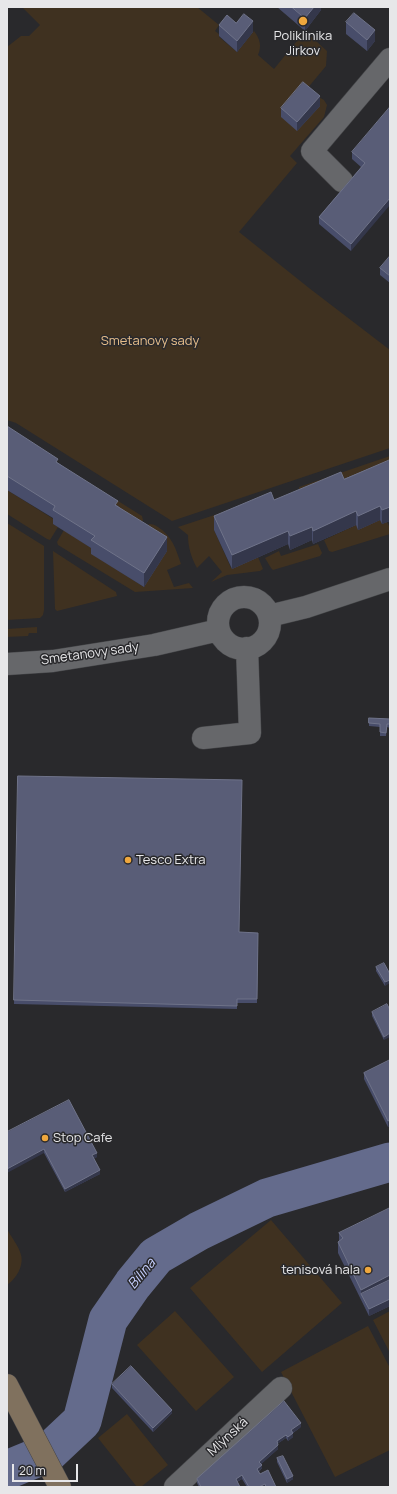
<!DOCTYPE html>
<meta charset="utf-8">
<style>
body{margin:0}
#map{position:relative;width:397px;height:1494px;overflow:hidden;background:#29292c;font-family:Manrope,sans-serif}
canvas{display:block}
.frame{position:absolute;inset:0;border:8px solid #e7e7e9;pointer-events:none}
.scale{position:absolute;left:12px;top:1464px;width:66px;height:18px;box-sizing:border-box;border:2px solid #e7e7e9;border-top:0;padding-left:5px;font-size:12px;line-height:14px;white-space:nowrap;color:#e7e7e9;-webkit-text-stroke:3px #29292c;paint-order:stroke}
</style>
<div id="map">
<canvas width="397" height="1494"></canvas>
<div class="frame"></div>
<div class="scale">20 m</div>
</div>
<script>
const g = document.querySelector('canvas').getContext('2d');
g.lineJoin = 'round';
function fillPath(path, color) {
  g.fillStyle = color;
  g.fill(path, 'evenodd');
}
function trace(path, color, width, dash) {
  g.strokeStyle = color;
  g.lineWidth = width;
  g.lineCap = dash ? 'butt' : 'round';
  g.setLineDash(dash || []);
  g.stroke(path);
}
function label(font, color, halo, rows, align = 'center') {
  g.font = font + ' Manrope,sans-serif';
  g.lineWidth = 3;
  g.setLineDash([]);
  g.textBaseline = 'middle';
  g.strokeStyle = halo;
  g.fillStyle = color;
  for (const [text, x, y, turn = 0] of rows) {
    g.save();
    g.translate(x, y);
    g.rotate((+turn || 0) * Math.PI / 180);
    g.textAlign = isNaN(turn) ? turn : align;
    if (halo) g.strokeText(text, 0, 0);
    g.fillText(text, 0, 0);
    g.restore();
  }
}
fillPath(new Path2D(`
 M22,7H197L219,25L215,31L220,35L219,37L237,52L254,31C260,39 262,46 258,55L274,69L305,31L327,51L326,66L306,90L324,100L327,105L324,117L290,156L297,163L239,232L309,288L390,350V448L172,521L16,423L7,420V47L21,36H29L40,25Z
 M390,456V474L299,490V487Z
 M91,484L142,516L143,520L136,532L88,485Z
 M7,490L55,520L53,524L58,527L50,540L47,539L7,514Z
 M233,509L214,530L231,568L258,557L263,569L260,571L227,575L211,582L222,572L209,556L197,568C191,557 188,547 188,535L178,527Z
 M380,520L382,524L387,522L390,528V534L332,552L329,551L324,540L356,525L358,529Z
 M7,523L44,546V610L43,615L40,618L7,620Z
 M149,524C153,524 155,525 158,527C172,536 176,549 181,564L167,570L174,587L189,583L193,588L135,592L58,545L57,542L64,530L94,550L92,554L144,587V532Z
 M318,544L322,553L320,556L273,570L271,568L265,558L279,551L281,556Z
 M53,551L116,592L117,596L57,611L55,609Z
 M37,627V633H29L28,636L7,637V629Z
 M271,1220L342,1303L262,1372L190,1288Z
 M7,1229C11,1237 19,1246 21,1255C24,1266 16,1279 7,1285Z
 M175,1311L234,1377L196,1411L137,1345Z
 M390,1311V1353L373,1320Z
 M368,1326L390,1368V1450L335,1477L281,1372Z
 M127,1414L168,1465L141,1487H137L98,1438Z`), '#3f3120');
trace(new Path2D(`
 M7,1470L48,1453L82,1421L108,1320L133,1284L156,1256L199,1231L267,1198L390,1162`), '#646b8c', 39);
const street = new Path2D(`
 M342,181L312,151L390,59
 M218 623a26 26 0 1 1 52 0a26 26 0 1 1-52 0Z
 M269,616L306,607L390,579
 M7,664L53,661L154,645L219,630
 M203,738L250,733L247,648
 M175,1487L281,1388`);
const secondary = new Path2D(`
 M7,1385L60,1487`);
trace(street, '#444548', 23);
trace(secondary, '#444548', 23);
trace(street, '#66676a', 22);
trace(secondary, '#80715e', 22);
fillPath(new Path2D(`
 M277,7H321V10L305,31Z
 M346,22L375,41L367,51L346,34Z
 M236,23L253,32L237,52L219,36V25Z
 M320,106L297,131L281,117V108Z
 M390,107L351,251L319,224V217L361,167L352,159V152Z
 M390,256V283L380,275V268Z
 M7,426L118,506L167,551L144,587L91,554V548L53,524V518L7,490Z
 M390,460V521L382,524L380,520L358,530L356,525L313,544L312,540L290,550L288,544L232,569L214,530V516L274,500L344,479Z
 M369,718L390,719V728L387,727L386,736H380V727L369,726Z
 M18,776L239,932L258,933L257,1003H237V1009L14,1004Z
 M376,967L390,974L385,986L376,971Z
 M390,1010L384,1040L372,1016V1012Z
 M390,1060L388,1127L364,1079V1073Z
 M7,1132L97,1157L94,1158L100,1174L65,1192L44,1153Z
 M390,1208V1306L369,1316L338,1253V1242L339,1241V1233Z
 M112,1384L172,1413L153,1432L112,1388Z
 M301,1427L293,1433V1437L288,1441L286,1438L277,1444L278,1449L261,1464L262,1468L259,1472L260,1474L276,1487H247L242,1479L237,1482L240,1487H199L197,1483V1479Z
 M277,1458L293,1479L287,1483L277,1462Z`), '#484d6a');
fillPath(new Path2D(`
 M314,7H321V10L305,31V18Z
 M253,21V32L237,52V41Z
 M375,30V41L367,51V40Z
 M320,96V106L297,131V122Z
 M390,198V205L351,251V244Z
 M380,506V520L358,530V516Z
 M390,507V521L382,524V510Z
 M356,511V525L313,544V531Z
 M312,527V540L290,550V536Z
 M288,531V544L232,569V555Z
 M167,537V551L144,587V573Z
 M390,980V983L385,986V982Z
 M390,1033V1037L384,1040V1037Z
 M390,1120V1127H388V1121Z
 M44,1149V1153L7,1173V1169Z
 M97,1153V1157L92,1159V1155Z
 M100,1170V1174L65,1192V1189Z
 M390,1275V1286L361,1294V1290Z
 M390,1299V1306L369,1316V1309Z
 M172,1410V1413L153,1432V1428Z
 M301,1423V1427L291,1434V1430Z
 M293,1433V1437L288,1441V1437Z
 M286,1435V1438L277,1444V1441Z
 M278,1445V1449L259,1466V1462Z
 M262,1465V1468L257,1473V1469Z
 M242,1475V1479L236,1482V1479Z
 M293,1476V1479L287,1483V1479Z
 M265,1484V1487H259Z`), '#34374b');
const building = new Path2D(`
 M292,7H314L305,18Z
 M354,13L375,30L367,40L346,22Z
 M244,14L253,21L237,41L219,25L227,15L236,23Z
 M303,82L320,96L297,122L281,108Z
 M390,107V198L351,244L319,217L365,163L352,152Z
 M390,256V276L380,268Z
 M7,426L58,459L56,462L118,501L115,505L167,537L144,573L91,540L95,536L53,510L55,506L7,476Z
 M390,460V507L382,510L380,506L358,516L356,511L313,531L312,527L290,536L288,531L232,555L214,516L271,492L274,500L341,472L344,479Z
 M369,718L390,719V724H387L386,733L380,732V724L369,723Z
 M18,776L242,780L239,932L258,933L257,999H237V1006L14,1000Z
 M384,963L390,974V980L385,982L376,967Z
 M387,1004L390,1010V1033L384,1037L372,1012Z
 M390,1060V1120L388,1121L364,1073Z
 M69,1100L97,1153L92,1155L100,1170L65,1189L44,1149L7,1169V1132Z
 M390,1208V1275L361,1290L338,1242L343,1238L339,1233Z
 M390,1280V1299L369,1309L361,1294Z
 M131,1366L172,1410L153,1428L112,1384Z
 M284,1401L301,1423L291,1430L293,1433L288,1437L286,1435L277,1441L278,1445L259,1462L262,1465L257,1469L260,1474L268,1470L276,1487H266L265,1484L259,1487H249L242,1475L236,1479L240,1487H201L197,1479Z
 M283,1456L293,1476L287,1479L277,1458Z`);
fillPath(building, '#595d77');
trace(building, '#6f7389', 1);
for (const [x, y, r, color] of [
 [303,21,5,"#efa73d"],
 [128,860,4,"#efa73d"],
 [45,1138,4,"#efa73d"],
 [368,1270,4,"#efa73d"]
]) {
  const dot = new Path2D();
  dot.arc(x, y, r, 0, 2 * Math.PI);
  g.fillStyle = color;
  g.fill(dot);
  trace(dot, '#29292c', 1.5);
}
label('13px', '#e7e7e9', '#29292c', [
 ["Poliklinika",303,36,"center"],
 ["Jirkov",303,51,"center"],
 ["Tesco Extra",136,860],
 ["Stop Cafe",53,1138],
 ["tenisová hala",360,1270,"right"]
], 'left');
label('13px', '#e6bd8a', '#29292c', [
 ["Smetanovy sady",150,341]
]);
label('13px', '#e7e7e9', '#29292c', [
 ["Smetanovy sady",90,654,-8],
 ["Mlýnská",228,1437,-43]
]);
label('italic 14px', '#c6cffe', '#29292c', [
 ["Bílina",142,1274,-50]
]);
</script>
